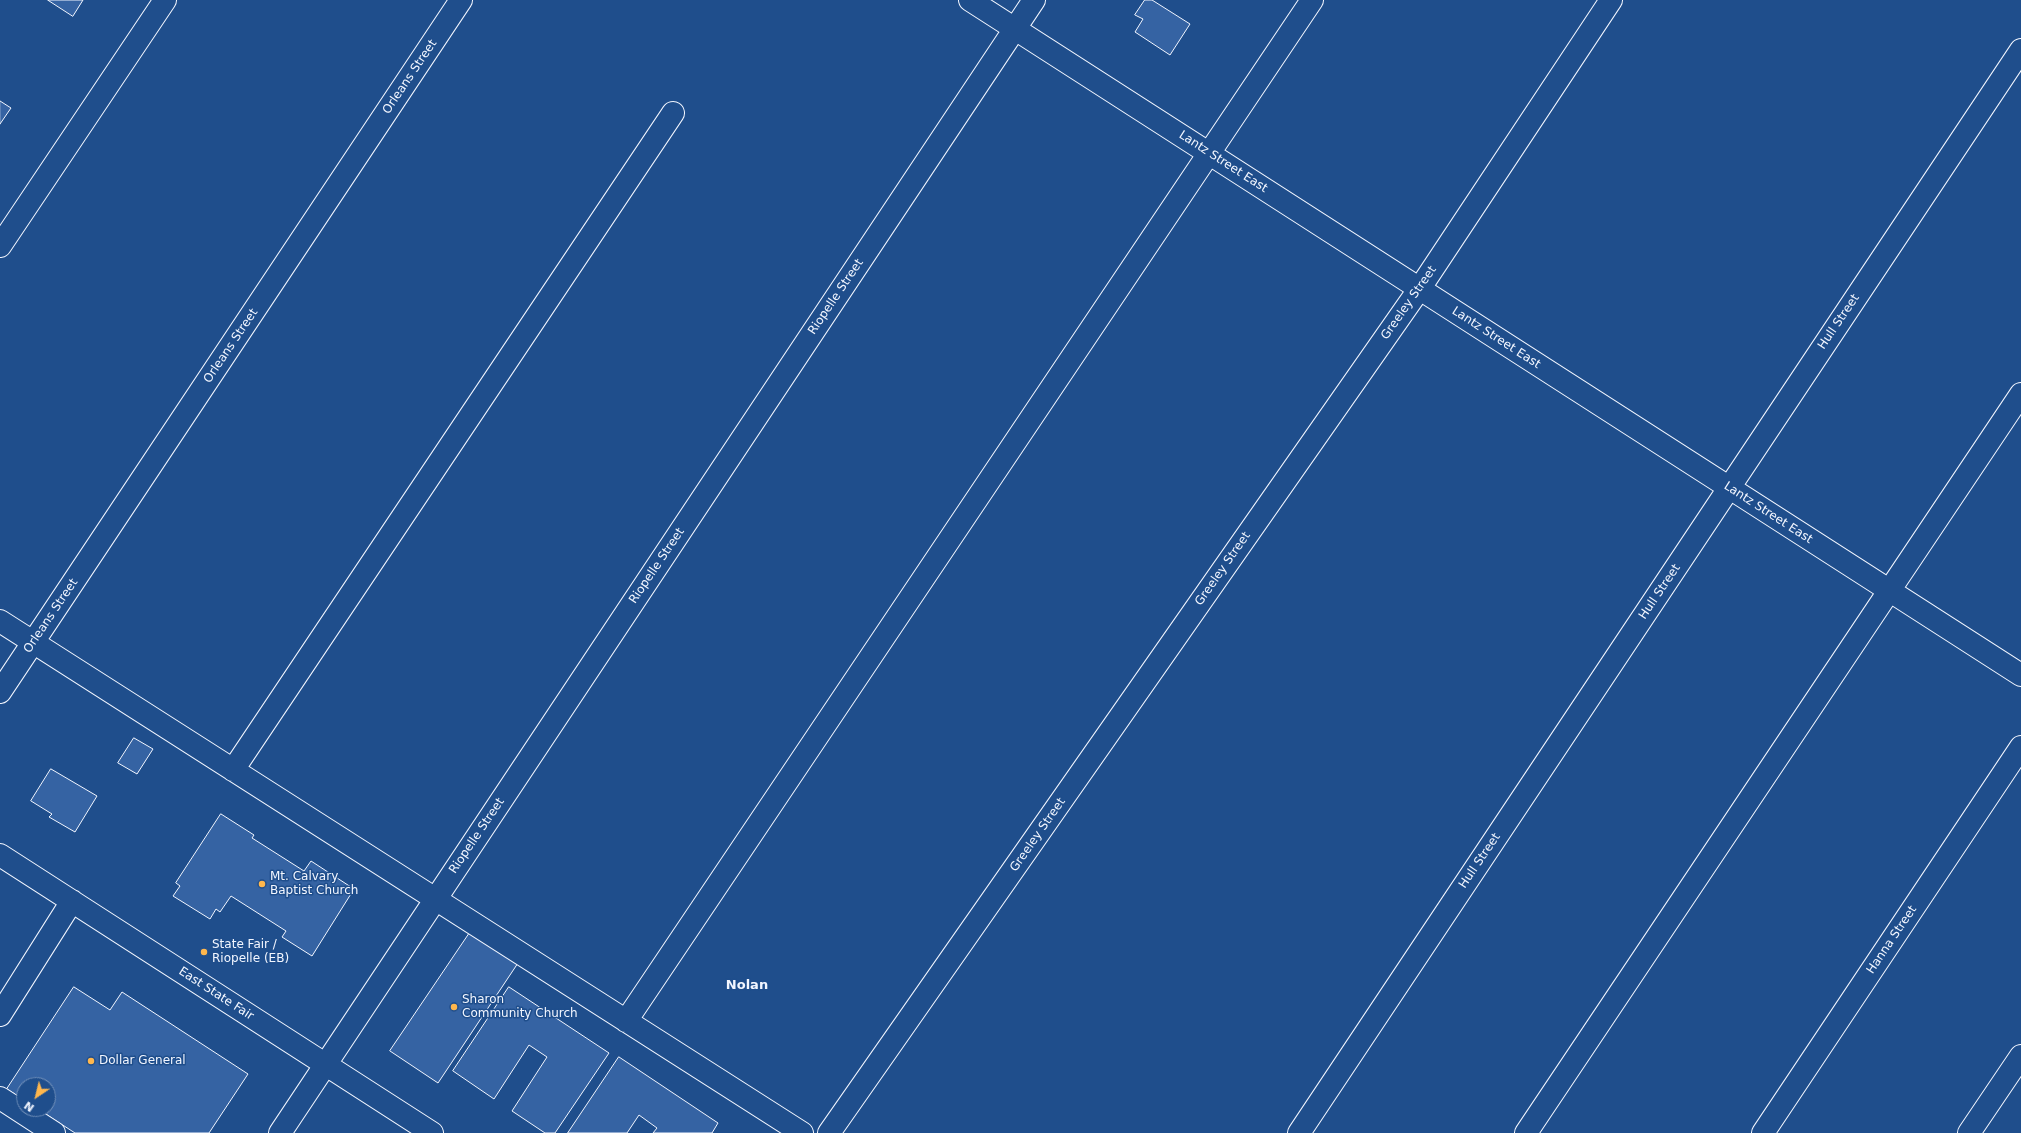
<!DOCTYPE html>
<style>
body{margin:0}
#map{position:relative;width:2021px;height:1133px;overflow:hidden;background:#1f4e8c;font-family:"DejaVu Sans",sans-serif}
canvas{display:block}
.north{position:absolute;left:16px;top:1077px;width:40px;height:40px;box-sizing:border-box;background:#1f4e8c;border:1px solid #7391ba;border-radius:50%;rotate:215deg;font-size:11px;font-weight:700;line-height:16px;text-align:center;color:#f2f6ff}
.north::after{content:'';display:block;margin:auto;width:14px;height:18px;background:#ffb74d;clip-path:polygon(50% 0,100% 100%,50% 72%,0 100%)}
</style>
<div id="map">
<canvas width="2021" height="1133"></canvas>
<div class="north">N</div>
</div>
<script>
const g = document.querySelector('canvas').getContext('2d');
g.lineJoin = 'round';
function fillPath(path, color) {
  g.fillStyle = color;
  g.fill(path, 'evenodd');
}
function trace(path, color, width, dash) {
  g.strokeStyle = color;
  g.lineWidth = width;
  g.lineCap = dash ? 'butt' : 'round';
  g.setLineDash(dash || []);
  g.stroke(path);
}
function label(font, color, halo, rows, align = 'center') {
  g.font = font + ' "DejaVu Sans",sans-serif';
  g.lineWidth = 3;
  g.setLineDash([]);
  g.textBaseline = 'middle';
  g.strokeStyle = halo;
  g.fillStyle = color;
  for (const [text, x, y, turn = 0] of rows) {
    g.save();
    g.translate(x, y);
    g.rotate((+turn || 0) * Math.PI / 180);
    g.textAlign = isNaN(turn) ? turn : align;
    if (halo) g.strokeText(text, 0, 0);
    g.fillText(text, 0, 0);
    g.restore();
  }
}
const building = new Path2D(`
 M48,0H83L73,16Z
 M1145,0H1152L1190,24L1170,55L1135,32L1143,19L1135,15Z
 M0,101L11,108L0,124Z
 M134,738L153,749L137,774L118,763Z
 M51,769L97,796L75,832L49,817L52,814L31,801Z
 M221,814L254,835L252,838L304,871L311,861L354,889L312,956L282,937L286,931L231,896L220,912L216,909L210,919L173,896L180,886L176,883Z
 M471,931L518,963L438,1083L390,1051Z
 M74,987L110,1010L122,992L248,1074L209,1133H75L38,1109H48V1085H24V1100L7,1089Z
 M509,987L609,1053L555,1133H545L512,1111L547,1057L529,1045L494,1099L453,1071Z
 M619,1057L718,1123L712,1133H653L657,1128L639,1115L627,1133H568Z`);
fillPath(building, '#3563a3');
trace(building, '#f2f6ff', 1);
const minor = new Path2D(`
 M970,0L2021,675
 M0,246L165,0
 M0,621L802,1133
 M0,692L461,0
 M233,770L673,113
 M0,855L432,1133
 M0,1015L72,901
 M626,1021L1312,0
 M0,1098L54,1133
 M280,1133L1034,0
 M829,1133L1420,288L1611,0
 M1299,1133L2021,50
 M1526,1133L2021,394
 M1763,1133L2021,747
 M1969,1133L2021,1056`);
trace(minor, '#f2f6ff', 24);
trace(minor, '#1f4e8c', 22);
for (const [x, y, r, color] of [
 [262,884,4,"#ffb74d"],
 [204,952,4,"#ffb74d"],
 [454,1007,4,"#ffb74d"],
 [91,1061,4,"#ffb74d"]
]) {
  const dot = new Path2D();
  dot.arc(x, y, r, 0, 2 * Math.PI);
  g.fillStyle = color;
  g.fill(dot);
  trace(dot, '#1f4e8c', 1.5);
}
label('12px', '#f2f6ff', '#1f4e8c', [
 ["Orleans Street",410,77,-56],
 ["Lantz Street East",1223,162,33],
 ["Riopelle Street",836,297,-56],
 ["Greeley Street",1409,303,-55],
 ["Hull Street",1839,322,-56],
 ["Lantz Street East",1496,338,33],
 ["Orleans Street",231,346,-56],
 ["Lantz Street East",1768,513,33],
 ["Riopelle Street",657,566,-56],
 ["Greeley Street",1223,569,-55],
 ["Hull Street",1660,592,-56],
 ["Orleans Street",51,616,-56],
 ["Greeley Street",1038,835,-55],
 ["Riopelle Street",477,836,-56],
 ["Hull Street",1480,861,-56],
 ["Hanna Street",1892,940,-56],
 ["East State Fair",216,994,33]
]);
label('12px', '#f2f6ff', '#1f4e8c', [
 ["Mt. Calvary",270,877],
 ["Baptist Church",270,891],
 ["State Fair /",212,945],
 ["Riopelle (EB)",212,959],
 ["Sharon",462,1000],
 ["Community Church",462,1014],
 ["Dollar General",99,1061]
], 'left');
label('bold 13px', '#f2f6ff', '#1f4e8c', [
 ["Nolan",747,986]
]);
</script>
